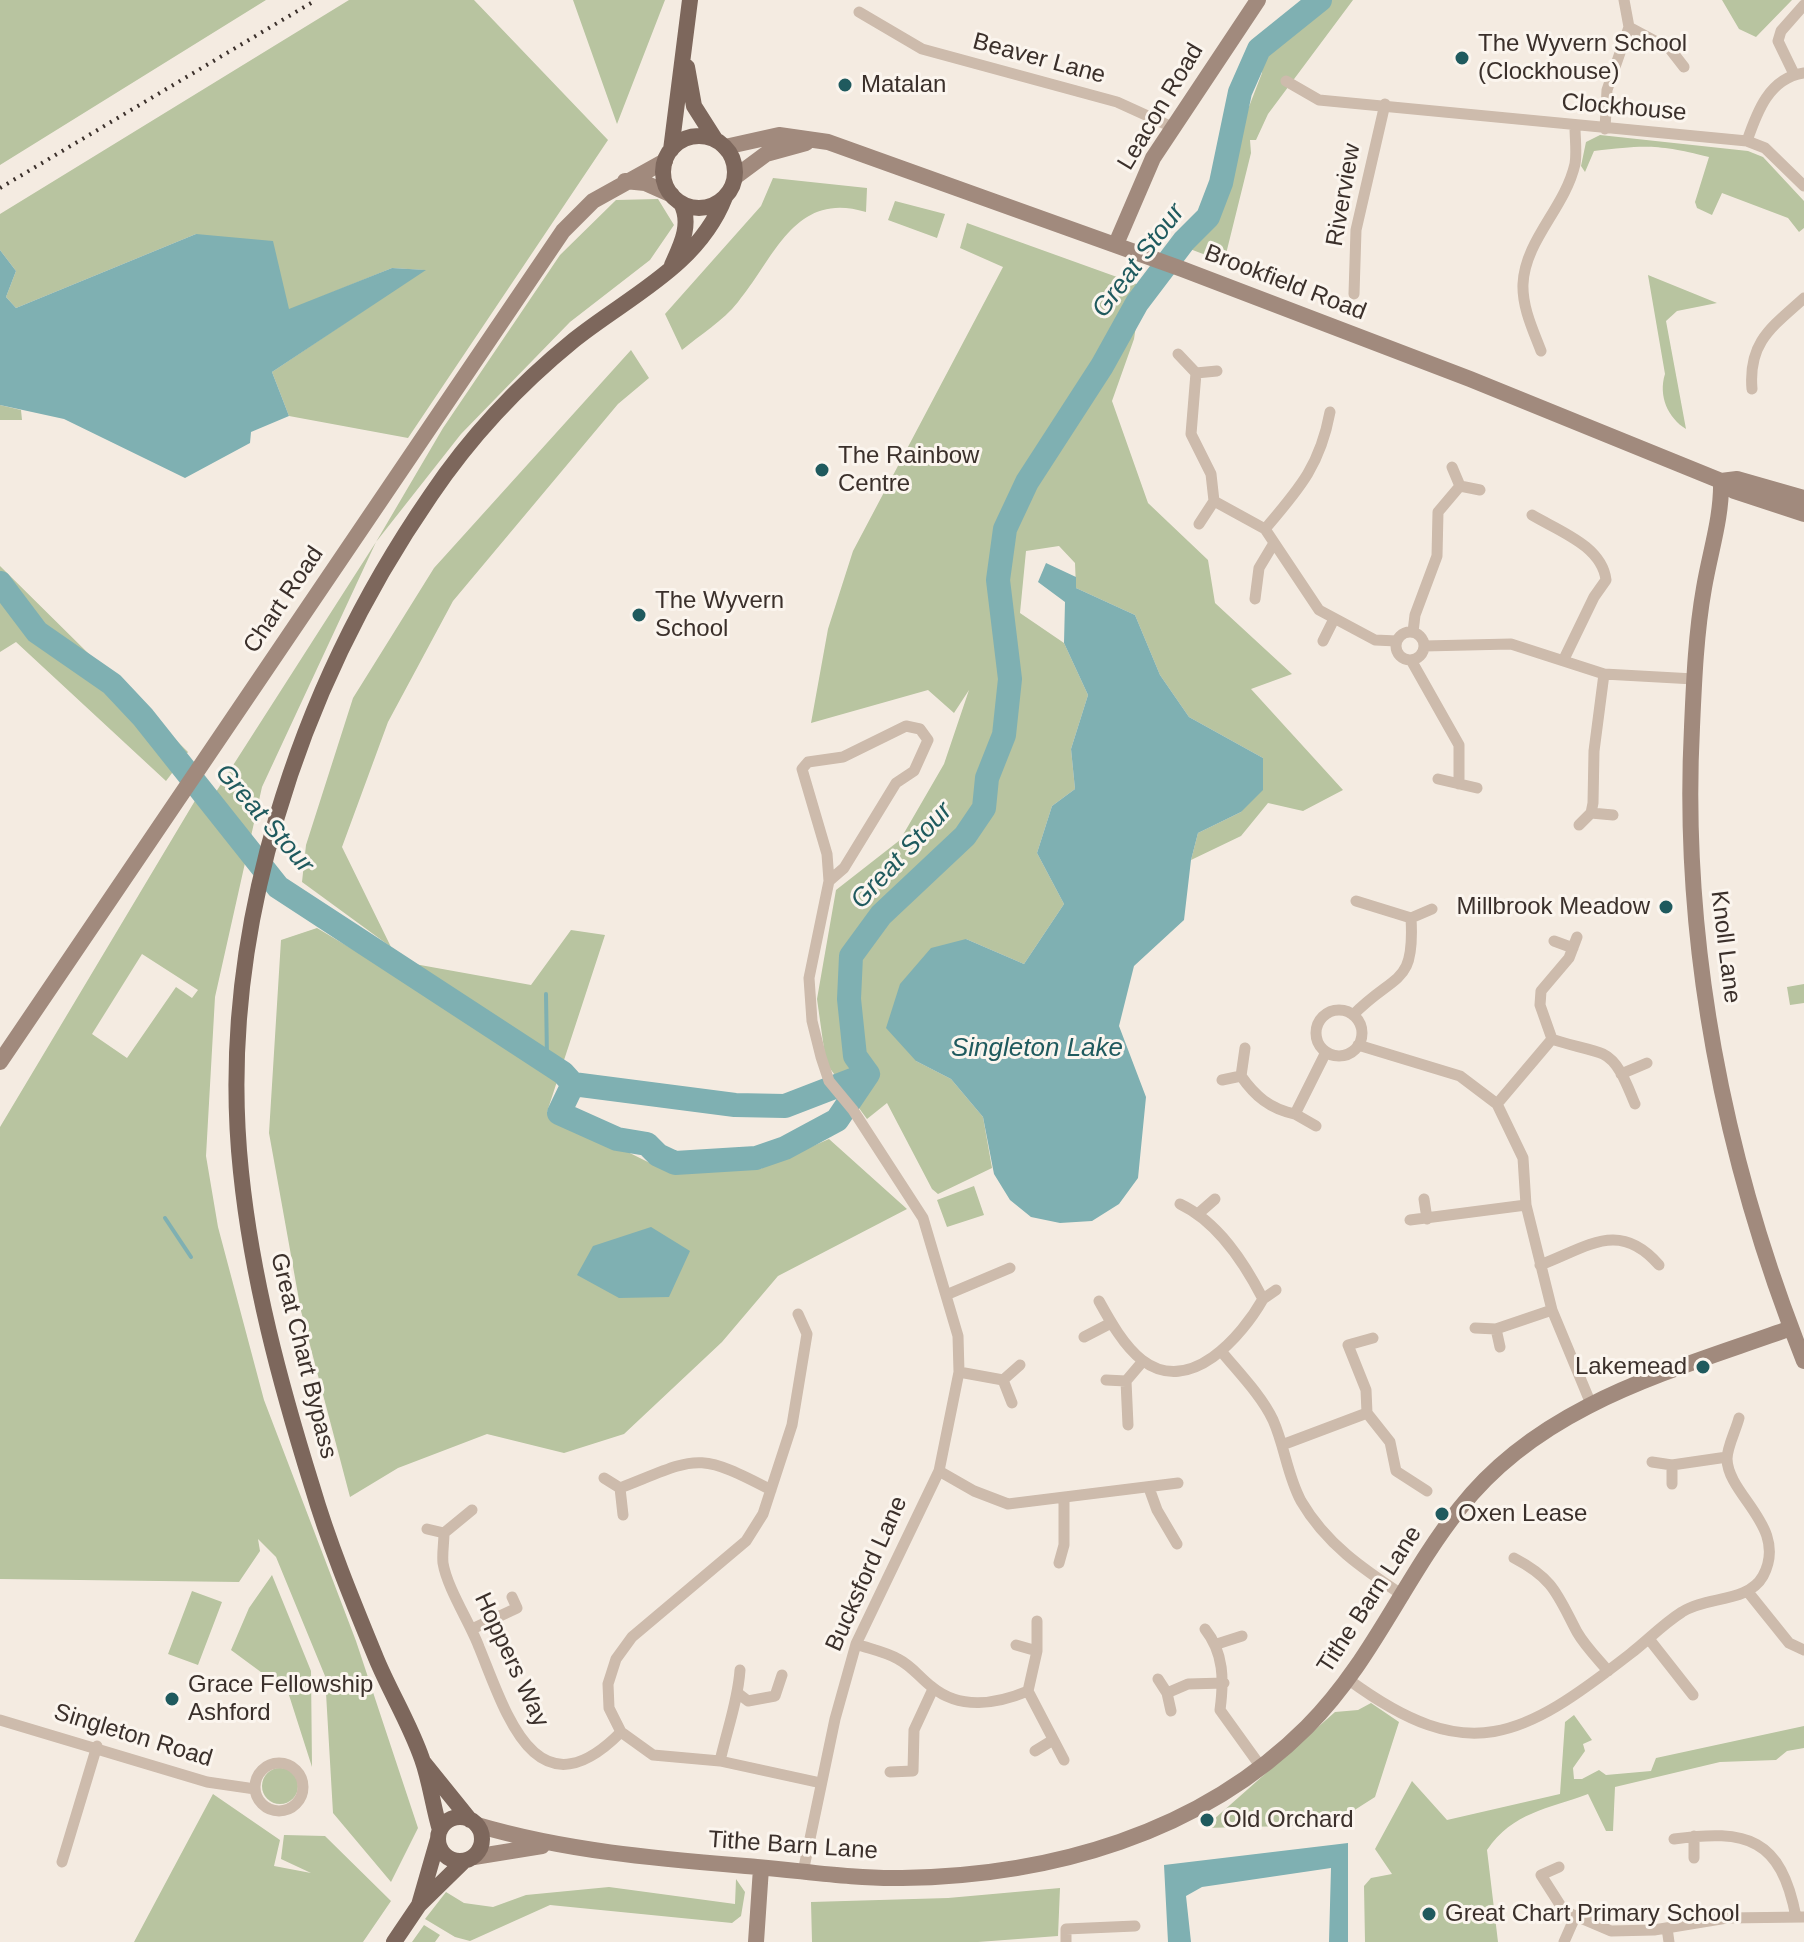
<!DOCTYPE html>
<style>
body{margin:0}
canvas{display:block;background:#f4ebe1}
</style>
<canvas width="1804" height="1942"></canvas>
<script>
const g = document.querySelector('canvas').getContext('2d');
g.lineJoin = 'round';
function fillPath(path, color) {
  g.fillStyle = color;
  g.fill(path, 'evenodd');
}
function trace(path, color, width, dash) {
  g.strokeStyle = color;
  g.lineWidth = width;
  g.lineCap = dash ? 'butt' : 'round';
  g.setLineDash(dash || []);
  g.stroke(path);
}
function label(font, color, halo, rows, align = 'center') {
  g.font = font + ' Arial,sans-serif';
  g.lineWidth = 6;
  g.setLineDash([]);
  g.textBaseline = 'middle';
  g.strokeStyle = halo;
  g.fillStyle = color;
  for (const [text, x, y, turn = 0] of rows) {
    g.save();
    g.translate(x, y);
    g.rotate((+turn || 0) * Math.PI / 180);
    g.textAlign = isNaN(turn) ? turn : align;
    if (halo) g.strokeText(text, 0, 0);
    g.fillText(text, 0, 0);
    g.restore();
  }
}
fillPath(new Path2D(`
 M0,0H266L0,165Z
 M349,0H474L608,140L408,438L289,416L272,372L424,270L392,268L289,310L196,234L16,308L6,297L16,271L0,250V214Z
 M573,0H665L617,124Z
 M1330,0H1353L1268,114L1256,140H1250L1251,153L1224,262L1190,249L1209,232L1219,213L1235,143L1262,73L1263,55L1301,28Z
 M1722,0H1792L1756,37L1739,29Z
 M1600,135L1748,151L1763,157L1804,201V228L1799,232L1788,218L1722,193L1712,215L1697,208L1695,202L1709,157C1657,144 1645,145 1594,151L1585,172L1581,166L1586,142Z
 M773,178L867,188L866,212C795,190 775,257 738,302C723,321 700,335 682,350L665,314L761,206Z
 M658,199L674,225L650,260L570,322L461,434L376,542L262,787L215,997L206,1156L218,1227L264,1400L356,1641L418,1828L391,1882L333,1813L325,1676L276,1557L258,1539L260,1551L239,1582L0,1579V1127L196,799L214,795L376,542L443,428L560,255L616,200ZM142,954L198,990L192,998L176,987L127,1058L92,1034Z
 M895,201L945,214L937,238L888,220Z
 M967,223L1142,286L1134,339L1112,401L1148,503L1208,560L1215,603L1292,674L1251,689L1343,790L1303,811L1268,803L1241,836L1191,860L1198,833L1241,812L1263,758L1189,717L1160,675L1135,615L1076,588L1075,563L1059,546L1026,551L1020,613L1064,643L1088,695L1071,749L1075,789L1052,806L1037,853L1064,904L1024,964L966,939L916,1061L951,1079L983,1117L992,1168L938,1194L932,1189L887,1103L867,1119L826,1063L817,999L836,890L900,840L944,764L969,690L954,713L928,690L811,723L828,629L853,551L1003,267L960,248Z
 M1648,275L1717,303L1677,311L1666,321L1686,429C1668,418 1658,396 1665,374Z
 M631,350L649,378L618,404L453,601L388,722L342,847L391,947L302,882L306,845L353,698L434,568Z
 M0,405L21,410L22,420H0Z
 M0,566L188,752L166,781L16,642L0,652Z
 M317,928L389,971L398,961L531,985L571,930L605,935L547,1112L652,1164L679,1172L698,1168L760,1169L829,1139L907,1209L778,1276L722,1342L624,1434L564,1453L487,1434L398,1468L350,1497L301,1311L269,1133L281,940Z
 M1804,984V1003L1790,1005L1787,987Z
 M974,1186L984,1215L947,1227L937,1200Z
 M272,1575L311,1671L312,1767L288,1692L231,1650L249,1608Z
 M192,1591L222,1602L198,1665L168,1654Z
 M1371,1703L1399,1722L1375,1797L1331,1825L1204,1828L1335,1712L1358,1710Z
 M1574,1715L1592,1740L1583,1744L1585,1751L1573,1768L1574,1779H1582L1599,1770L1606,1775L1651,1771L1656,1758L1804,1726V1748L1787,1751L1776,1760L1720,1762L1615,1787L1613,1831H1606L1588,1794C1548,1809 1513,1812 1487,1850L1498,1942H1365L1364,1886L1371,1878L1392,1874L1375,1849L1412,1781L1447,1820L1560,1794L1565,1722Z
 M262 1786a18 18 0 1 1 36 0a18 18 0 1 1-36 0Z
 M213,1794L280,1840L274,1866L311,1873L281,1859L284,1835L325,1836L391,1901L363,1942H134Z
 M736,1879L745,1892L741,1916L732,1923L550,1905L470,1941L455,1937L425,1919L446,1892L464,1903L493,1907L526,1895L609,1887L735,1904Z
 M1060,1888L1058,1936L978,1942H812L811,1902L948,1898Z
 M424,1925L440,1935L435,1942H412Z`), '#b8c4a0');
fillPath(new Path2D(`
 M196,234L273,241L289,309L392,268L426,270L272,372L289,416L251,432L250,443L185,478L64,419L0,405V250L16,271L6,297L16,308Z
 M1046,563L1076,577V588L1135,615L1160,675L1189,717L1263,758V790L1241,812L1198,833L1191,860L1184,920L1134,966L1119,1026L1146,1097L1138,1178L1119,1204L1092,1221L1060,1223L1031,1217L1010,1200L994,1174L983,1117L951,1079L916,1061L886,1028L900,984L931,948L966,939L1024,964L1064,904L1037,853L1052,806L1075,789L1071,749L1088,695L1064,643L1065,602L1038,582Z
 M651,1227L690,1251L669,1297L619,1298L577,1275L593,1246Z
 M1348,1843V1942H1329L1331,1868L1202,1887L1186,1896L1191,1942H1168L1164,1865Z`), '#7fb0b2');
trace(new Path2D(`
 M546,994L547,1059L563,1073
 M165,1218L191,1257`), '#7fb0b2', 4);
trace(new Path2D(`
 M0,583L37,632L112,684L143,717L278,887L563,1073L573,1084L559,1113L617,1139L647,1144L658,1155L675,1163L756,1158L785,1148L837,1120L868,1074L855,1056L849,999L851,956L881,915L965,836L984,808L987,778L1004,735L1010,679L998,580L1005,529L1027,482L1102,366L1137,303L1184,241L1208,217L1221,183L1240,92L1259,49L1320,0
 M573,1084L735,1105L785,1106L868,1074`), '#7fb0b2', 24);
trace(new Path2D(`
 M859,12L922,49L1117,102L1172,127
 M1629,27L1670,49L1684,67
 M1794,74L1778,41L1781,31L1804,5
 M1286,81L1319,100L1747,141L1765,148L1804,186
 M1605,129L1607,90L1629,27L1624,0
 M1747,141C1757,112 1769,78 1804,73
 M1354,294L1356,230L1385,104
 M1541,351C1533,330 1522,307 1523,284C1525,240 1565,208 1575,164C1577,153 1575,139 1575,127
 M1178,354L1196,373L1217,371
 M1196,373L1191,434L1211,474L1214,501
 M1752,389C1748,342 1772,327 1804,298
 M1452,467L1460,486L1480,490
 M1214,501L1265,529L1319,610L1375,640L1397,641
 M1532,515C1559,531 1602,546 1606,580L1594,597L1564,659
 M1199,524L1214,501
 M1265,529C1299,489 1320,466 1330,412
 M1255,599L1259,568L1274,543
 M1413,632L1415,615L1437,556L1438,512L1460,486
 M1396 646a14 14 0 1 1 28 0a14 14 0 1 1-28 0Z
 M1323,641L1334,619
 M1424,646L1511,644L1604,674L1694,679
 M1411,660L1459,745V784
 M1438,779L1477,788
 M1591,813L1613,815
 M1579,825L1591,813L1593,803L1594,751L1604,674
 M1411,918L1432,909
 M1554,941L1573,948
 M1316 1033a23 23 0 1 1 46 0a23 23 0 1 1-46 0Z
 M1353,1015C1395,972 1415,987 1411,918L1356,901
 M1552,1039C1567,1045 1592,1049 1603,1054C1620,1062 1628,1088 1635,1104
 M1358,1045L1460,1076L1497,1104L1523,1158L1526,1205L1552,1310L1591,1404
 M1245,1048L1241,1076C1255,1096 1270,1109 1295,1114L1326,1052
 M1621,1074L1647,1063
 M1222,1080L1241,1076
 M1497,1104L1552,1039L1540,1005L1541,991L1569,958L1577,937
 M1295,1114L1316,1126
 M1424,1199L1427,1219
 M1199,1213L1215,1199
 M1410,1220L1526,1205
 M1540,1265C1588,1247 1619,1219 1659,1265
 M946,1295L1010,1268
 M1263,1299L1276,1290
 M1099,1301C1110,1321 1124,1346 1142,1360C1190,1397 1242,1336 1263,1299C1244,1262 1218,1222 1180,1204
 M798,1314L807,1334L792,1425L763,1514L746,1541L632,1637L616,1659L608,1684L609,1708L621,1732L653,1755L720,1761L821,1783
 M1475,1328L1496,1329L1552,1310
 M1496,1329L1500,1347
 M1084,1337L1111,1323
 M1373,1338L1348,1345L1366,1390L1367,1413L1390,1442L1396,1471L1427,1491
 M1221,1351C1239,1373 1261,1395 1273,1420C1285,1447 1287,1475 1301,1501C1326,1544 1363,1569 1404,1596
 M959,1372L1003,1380
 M1106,1380L1126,1381
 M1012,1403L1003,1380L1020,1365
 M1128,1425L1126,1381L1143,1361
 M1282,1445L1367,1413
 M1652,1462L1672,1465L1727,1457
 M1672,1465V1484
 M939,1471L974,1491L1008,1504L1178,1483
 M604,1478L620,1488L623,1515
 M620,1488C697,1458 695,1450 771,1490
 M1149,1488L1157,1510L1177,1544
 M472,1510L444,1533C444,1542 442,1554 443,1563C447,1588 470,1623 479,1647C506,1713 536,1818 621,1732
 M427,1529L444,1533
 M1514,1558C1554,1579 1557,1594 1577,1632C1585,1646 1598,1659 1608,1671
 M1059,1563L1064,1545V1499
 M1748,1592L1789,1643L1804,1650
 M1037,1621V1651L1028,1691L1064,1760
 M472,1629L517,1608L512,1597
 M1205,1629C1224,1653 1224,1680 1220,1710L1261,1767
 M1649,1639L1693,1695
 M856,1644C870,1649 886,1652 898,1659C912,1666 920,1678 932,1687C960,1710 997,1704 1028,1691
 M1217,1644L1242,1636
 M1016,1645L1037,1651
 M1158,1679L1167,1693L1171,1711
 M1349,1680C1469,1768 1522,1738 1630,1654C1647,1641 1663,1624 1682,1612C1706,1596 1748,1603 1763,1576C1789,1527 1728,1496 1727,1459C1727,1447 1736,1430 1739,1418
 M1167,1693L1188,1684L1224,1683
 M739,1694L748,1701L775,1696L782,1675
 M0,1720L207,1782L255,1789
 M1035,1751L1053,1740
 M720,1761C727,1730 738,1700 740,1670
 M255 1787a24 24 0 1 1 48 0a24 24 0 1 1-48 0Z
 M890,1772L913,1771L914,1730L933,1689
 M1694,1836V1858
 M1674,1839C1747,1829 1781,1838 1796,1917
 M62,1862L97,1746
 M1559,1867L1541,1875L1564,1911L1611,1931L1654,1930L1727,1918L1804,1917
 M803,1872L835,1719L856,1644L939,1471L959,1372L958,1336L923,1218L853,1110L829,1081L821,1057L812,1021L809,978L829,881L827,854L802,769L808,762L843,757L906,726L920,729L928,740L914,771L896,783L844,868L829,881
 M1667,1928L1669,1942
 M1066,1942V1929L1135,1926
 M1564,1942L1575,1917`), '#cdbbac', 11);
trace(new Path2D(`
 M725,147L779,135L828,142L1182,269L1470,379L1721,481L1734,491L1804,514
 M735,177L766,154L806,143
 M625,181L645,183L672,195
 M1116,244L1153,158L1258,0
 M1721,481C1722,517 1710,552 1704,588C1696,633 1694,681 1692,727C1681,942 1724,1161 1804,1361
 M1721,481L1737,479L1804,498
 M0,1062L563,231L593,201L665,161
 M477,1825C569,1852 662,1859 757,1867C805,1871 853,1879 902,1878C1050,1876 1200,1834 1307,1727C1372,1662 1404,1578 1460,1508C1542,1403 1672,1371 1791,1328
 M474,1857L542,1846
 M756,1942L761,1868`), '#a18a7d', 16);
trace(new Path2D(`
 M687,67L694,106L715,139
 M663 172a36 36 0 1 1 72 0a36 36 0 1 1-72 0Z
 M671,150L690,0
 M672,265C681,245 692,224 681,203
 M424,1763L470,1820
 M438 1839a22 22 0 1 1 44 0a22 22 0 1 1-44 0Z
 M440,1830C433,1807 430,1781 422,1759C410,1724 390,1692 376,1658C353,1602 329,1544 312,1486C280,1383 252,1279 241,1172C216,936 298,688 431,495C470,437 520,384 574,340C629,296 698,266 725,197
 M419,1905L438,1839
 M394,1942L419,1905L464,1861`), '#7d675c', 16);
trace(new Path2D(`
 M0,188L316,0`), '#3b302b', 4, [2, 6]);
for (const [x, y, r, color] of [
 [1462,58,8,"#1f5a5e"],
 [845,85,8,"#1f5a5e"],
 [822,470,8,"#1f5a5e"],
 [639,615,8,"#1f5a5e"],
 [1666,907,8,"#1f5a5e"],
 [1703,1367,8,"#1f5a5e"],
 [1442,1514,8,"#1f5a5e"],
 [172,1699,8,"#1f5a5e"],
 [1207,1820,8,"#1f5a5e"],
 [1429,1914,8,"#1f5a5e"]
]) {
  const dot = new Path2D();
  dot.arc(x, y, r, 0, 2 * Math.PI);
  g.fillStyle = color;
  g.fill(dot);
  trace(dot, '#fbf5ee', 3);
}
label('24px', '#3b302b', '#fbf5ee', [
 ["The Wyvern School",1478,44],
 ["(Clockhouse)",1478,72],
 ["Matalan",861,85],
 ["The Rainbow",838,456],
 ["Centre",838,484],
 ["The Wyvern",655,601],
 ["School",655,629],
 ["Millbrook Meadow",1650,907,"right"],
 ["Lakemead",1687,1367,"right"],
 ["Oxen Lease",1458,1514],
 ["Grace Fellowship",188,1685],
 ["Ashford",188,1713],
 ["Old Orchard",1223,1820],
 ["Great Chart Primary School",1445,1914]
], 'left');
label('24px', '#3b302b', '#fbf5ee', [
 ["Beaver Lane",1039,59,15],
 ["Leacon Road",1161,107,-59],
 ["Clockhouse",1624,108,5],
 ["Riverview",1344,195,-80],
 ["Brookfield Road",1285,283,21],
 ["Chart Road",284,600,-56],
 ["Knoll Lane",1725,947,83],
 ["Great Chart Bypass",303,1356,76],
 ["Bucksford Lane",867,1574,-66],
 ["Tithe Barn Lane",1370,1600,-57],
 ["Hoppers Way",511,1660,65],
 ["Singleton Road",133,1736,17],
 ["Tithe Barn Lane",793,1846,4]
]);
label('italic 26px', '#1f5a5e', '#fbf5ee', [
 ["Great Stour",1139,261,-53],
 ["Great Stour",264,819,49],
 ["Great Stour",902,856,-47],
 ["Singleton Lake",1037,1049]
]);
</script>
